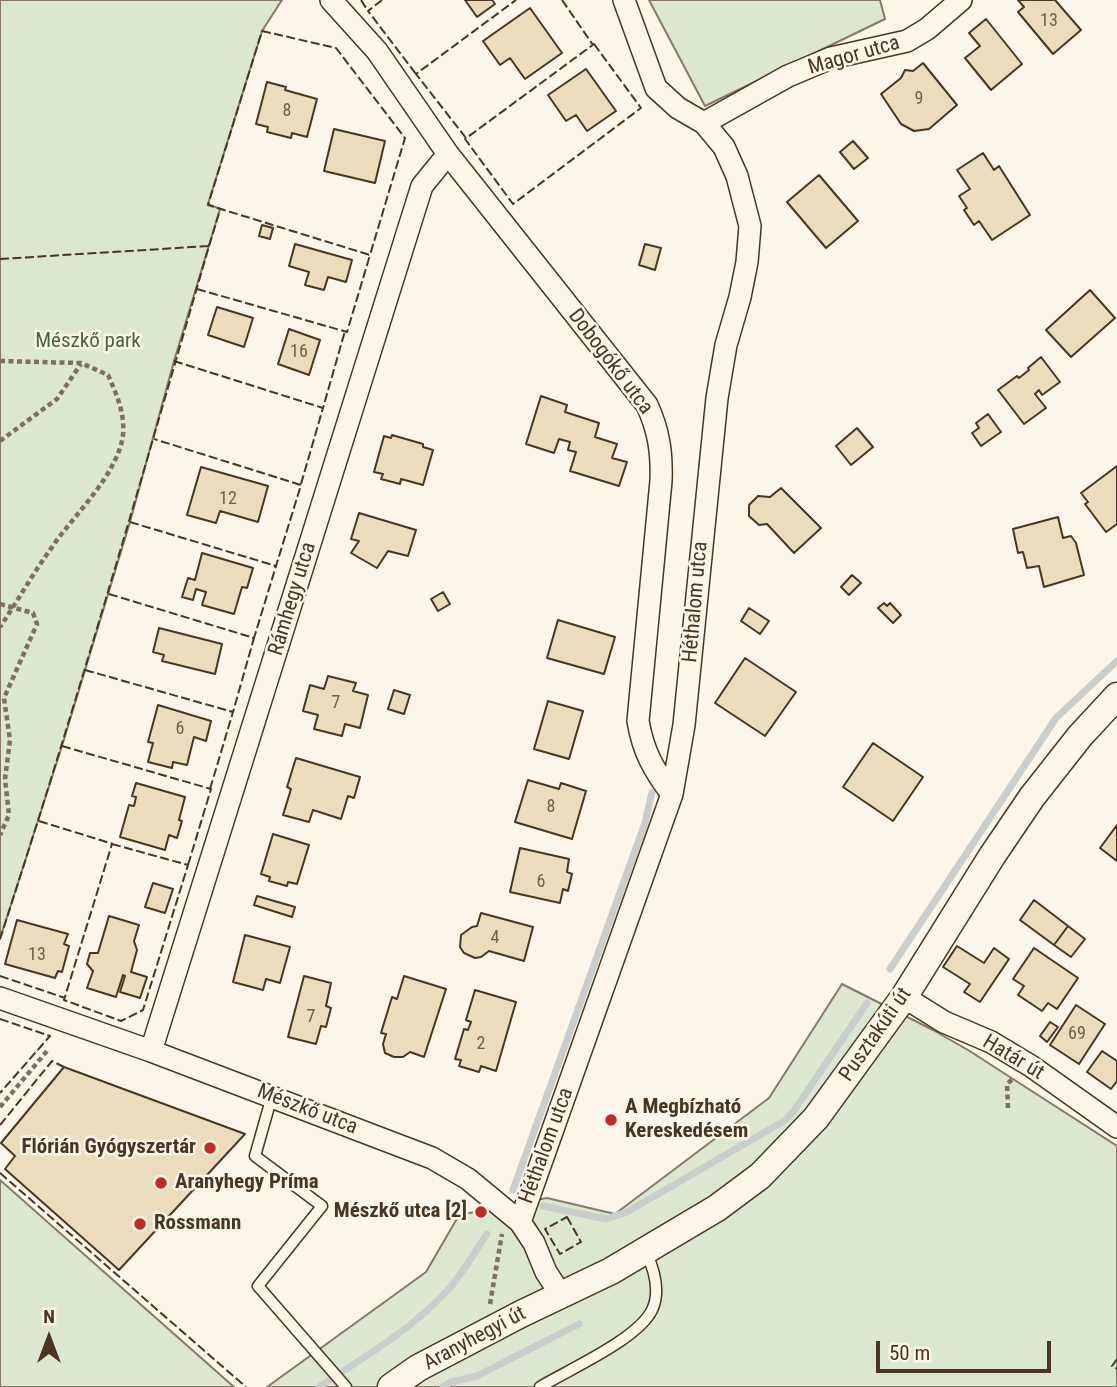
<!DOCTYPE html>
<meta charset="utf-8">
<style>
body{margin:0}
#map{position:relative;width:1117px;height:1387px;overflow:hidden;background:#fbf6e9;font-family:"Roboto Condensed",sans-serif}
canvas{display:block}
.north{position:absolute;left:14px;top:1303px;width:70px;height:70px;-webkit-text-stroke:5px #fbf6e9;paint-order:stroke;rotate:0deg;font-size:19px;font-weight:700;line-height:28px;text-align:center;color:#4a3520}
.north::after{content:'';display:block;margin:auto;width:24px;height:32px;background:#4a3520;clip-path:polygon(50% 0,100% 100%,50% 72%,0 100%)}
.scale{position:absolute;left:876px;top:1341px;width:175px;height:32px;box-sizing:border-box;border:4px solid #4a3520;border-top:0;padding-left:9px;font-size:21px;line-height:24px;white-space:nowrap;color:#4a3520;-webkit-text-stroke:5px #fbf6e9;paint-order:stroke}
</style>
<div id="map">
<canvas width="1117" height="1387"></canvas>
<div class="north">N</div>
<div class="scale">50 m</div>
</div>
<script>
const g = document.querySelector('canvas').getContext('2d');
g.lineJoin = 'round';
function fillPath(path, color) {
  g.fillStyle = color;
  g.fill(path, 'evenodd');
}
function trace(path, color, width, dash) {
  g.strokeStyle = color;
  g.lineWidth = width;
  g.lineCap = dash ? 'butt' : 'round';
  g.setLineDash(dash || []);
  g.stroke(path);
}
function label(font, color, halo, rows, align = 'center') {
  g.font = font + ' "Roboto Condensed",sans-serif';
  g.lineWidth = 5;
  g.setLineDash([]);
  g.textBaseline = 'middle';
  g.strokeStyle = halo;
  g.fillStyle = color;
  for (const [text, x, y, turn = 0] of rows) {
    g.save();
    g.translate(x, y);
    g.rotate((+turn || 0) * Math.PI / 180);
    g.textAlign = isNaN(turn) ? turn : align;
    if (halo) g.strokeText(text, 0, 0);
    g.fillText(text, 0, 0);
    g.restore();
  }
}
const green = new Path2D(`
 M0,0H282L262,31L208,204L220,209L174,361L130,522L62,746L0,939Z
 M649,0H880L885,19L705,106Z
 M842,984L933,1030L968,1050L1117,1146V1387H267L426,1272L459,1215L547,1198L615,1214L769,1098Z
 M0,1180L234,1387H0Z`);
fillPath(green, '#dce7d0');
trace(green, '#887966', 2);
trace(new Path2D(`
 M890,969L1056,718L1117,661
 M513,1190L645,823L652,792
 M543,1206L606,1219L627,1212L784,1121L793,1112L867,1003
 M319,1387C362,1358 410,1331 446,1292C462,1275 474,1253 487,1234
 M443,1387L451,1382L477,1376L579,1324`), '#c9cecd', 7);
const building = new Path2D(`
 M465,0H492L495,4L477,17Z
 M1018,0H1055L1081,30L1053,54L1018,12L1024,7Z
 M530,8L562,53L525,79L510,58L500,65L483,41Z
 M986,19L1022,64L991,90L965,58L980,46L969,33Z
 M923,63L957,105L929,129L914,131L901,124L881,94L901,78L905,70L913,71Z
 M586,69L616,111L587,131L576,115L566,121L548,95Z
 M267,82L286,87L285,90L317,99L307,137L292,133L291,138L267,132L268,127L256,124Z
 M334,129L385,141L375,183L324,171Z
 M853,141L868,158L854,169L840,152Z
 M983,153L994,170L999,166L1030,215L992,240L979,221L974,225L964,210L967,208L959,196L970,189L957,170Z
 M819,175L858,221L826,248L787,202Z
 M262,225L273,228L270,239L259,236Z
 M295,244L352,260L346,282L328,277L324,290L305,285L309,272L289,266Z
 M645,244L661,248L655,270L639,265Z
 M1090,290L1115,318L1071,357L1046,330Z
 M217,307L253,318L244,347L208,335Z
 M289,329L320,340L309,375L278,364Z
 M1041,357L1060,382L1042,395L1039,390L1035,394L1046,408L1024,424L998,390L1017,376L1019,378L1029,370L1028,368Z
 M541,396L567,405L565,412L599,423L595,437L617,444L612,458L627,462L619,486L570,471L576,452L568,450L570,442L559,439L554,453L526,444Z
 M988,414L1001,432L981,446L972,433L979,428L976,423Z
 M857,428L873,447L851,465L836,446Z
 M392,435L423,444V447L433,450L423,485L401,479L400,484L381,479L383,474L374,472L384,436L391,438Z
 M1117,466V524L1106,532L1085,504L1088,502L1081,493Z
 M201,467L268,486L258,522L220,511L216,523L187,515Z
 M781,488L821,528L794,553L767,524L759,525L749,516V505L758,496L770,497Z
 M359,513L416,530L408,556L388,551L377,568L351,553L359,541L351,539Z
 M1058,517L1063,538L1071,536L1076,543L1084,575L1044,587L1039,566L1027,568L1023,552L1018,553L1013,529Z
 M202,553L253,568L247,588L242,587L234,614L202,605L206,592L196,589L193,600L182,597L188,578L195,580Z
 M852,575L861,583L849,595L841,587Z
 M443,592L450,604L438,611L431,599Z
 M884,603L887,606L890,603L901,615L893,623L878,608Z
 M749,608L769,621L760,634L741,621Z
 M558,620L615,637L604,674L547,658Z
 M159,628L222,644L215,674L162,661L164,655L153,652Z
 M745,658L796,692L765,736L715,703Z
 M328,676L356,683L353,691L368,695L360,728L345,724L342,736L314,729L318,715L303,711L310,685L324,689Z
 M394,690L410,695L404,714L388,709Z
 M548,701L583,711L569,759L534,749Z
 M158,705L211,721L206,741L194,737L187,765L173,762L172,768L148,762L153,743L148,742Z
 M873,743L923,777L893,821L843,787Z
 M296,758L360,777L354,798L348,796L341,819L313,810L309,822L283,815L291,789L287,787Z
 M528,780L559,789L561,783L586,791L572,839L515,822Z
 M136,783L185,797L179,820L182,821L177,838L169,835L165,850L120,837L129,805L134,806L136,797L132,796Z
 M1117,825V861L1100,848Z
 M273,834L309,845L297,884L288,882L287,886L269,881L270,877L261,874Z
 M520,848L569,859L567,872L572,874L568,891L563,889L560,903L510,892Z
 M153,883L173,889L165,913L145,907Z
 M257,896L295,907L292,917L254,905Z
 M1034,900L1068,926L1054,945L1020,920Z
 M481,913L533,927L524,961L489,951L481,957L475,958L464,953L460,947L461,935L472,927L477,926Z
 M109,916L139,925L134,941L137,950L131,972L147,977L140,998L120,992L125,976L123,975L116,997L87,988L93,971L87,964L90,953H98Z
 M17,920L68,934L64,944L69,946L62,972L58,971L55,978L5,964Z
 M1068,926L1085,939L1071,957L1054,945Z
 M245,935L290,947L280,983L266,979L263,990L233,982Z
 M957,946L984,963L994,948L1009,959L980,1002L964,992L970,984L943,967Z
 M1034,948L1078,978L1057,1009L1048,1003L1042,1011L1018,995L1024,986L1013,979Z
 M304,976L331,983L326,1006L331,1008L326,1027L321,1026L316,1044L288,1037Z
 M404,976L446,989L424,1057L410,1052L403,1057H394L385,1053L383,1044L386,1034L381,1033L392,997L397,999Z
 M475,990L516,1002L496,1071L481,1066L479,1072L459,1066L461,1060L455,1059L464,1029L468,1030L471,1022L466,1020Z
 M1076,1005L1105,1024L1079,1064L1050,1045Z
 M1050,1022L1058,1027L1047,1042L1040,1036Z
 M1102,1051L1117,1061V1081L1111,1089L1087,1072Z
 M64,1067L245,1134L119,1270L5,1169L15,1156L1,1143Z`);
fillPath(building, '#ecdcbc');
trace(building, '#4a3520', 2);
const service = new Path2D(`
 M272,1096L255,1156L322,1206L258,1286L346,1387
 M540,1387C570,1369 638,1339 652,1310C661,1291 654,1269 646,1252`);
const minor = new Path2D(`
 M331,0L377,51L448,154L647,405C659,431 662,453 661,481L638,721C643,751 654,771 672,794
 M704,123L788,76L831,58L907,41L927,29L961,0
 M904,997L944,1022L991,1042L1031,1066L1117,1127
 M0,998L151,1051L432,1158L468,1179L520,1222L534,1243L546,1272L561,1295
 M151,1051L422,186L448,154
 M520,1222L672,794L684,725L717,398L726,345L740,297L747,262L750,226L737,176L724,147L704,123L678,108L656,88L624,0`);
const tertiary = new Path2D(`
 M391,1387L418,1368L521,1314L611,1271L717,1208L760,1176L816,1118L904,997L992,856L1032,797L1080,736L1117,696`);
trace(service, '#4a3520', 13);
trace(minor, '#4a3520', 24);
trace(tertiary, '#4a3520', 29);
trace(new Path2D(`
 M0,361L81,363L108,375C118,397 129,423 120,448C107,486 72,517 50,550C32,575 17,602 0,627
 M0,441L57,399L81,364
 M0,604L33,613L37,624L4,698L10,740L5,779L9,815L0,835
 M0,1107L47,1051
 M1008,1108L1007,1084L1013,1079
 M490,1304L502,1234`), '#7f6f5c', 4.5, [5, 3.5]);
trace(service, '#fbf6e9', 10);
trace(minor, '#fbf6e9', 21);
trace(tertiary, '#fbf6e9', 26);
trace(new Path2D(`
 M361,0L368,11
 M382,0L368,11L416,74L418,73
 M562,0L593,45
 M262,31L336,48L405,138L370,255L208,205Z
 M594,44L641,108L513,204L465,139Z
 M466,138L416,74L516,0
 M209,246L220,210
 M0,259L209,246C142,478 75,709 0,939
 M197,289L347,332L370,255H368
 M174,361L323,408L345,331
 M301,484L323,408
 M130,522L276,566L301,485L154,439
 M109,594L254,638L233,712L230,711
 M252,638H254L276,566H274
 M85,670L233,712L210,789
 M62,746L211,789L188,865
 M39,821L113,844
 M112,844L188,865L143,1010L121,1021L64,1000Z
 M0,976L65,998
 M0,1019L50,1036L0,1093
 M0,1125L52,1061L64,1067
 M0,1173L246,1387
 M567,1217L581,1242L560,1254L545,1229Z
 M1117,1359L1112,1366L1117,1369`), '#4a3520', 2, [9, 3.5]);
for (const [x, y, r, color] of [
 [611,1120,7,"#c62828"],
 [210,1148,7,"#c62828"],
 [161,1183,7,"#c62828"],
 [481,1212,7,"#c62828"],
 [140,1224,7,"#c62828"]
]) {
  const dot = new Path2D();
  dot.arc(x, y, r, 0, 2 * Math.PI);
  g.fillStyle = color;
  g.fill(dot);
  trace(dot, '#fbf6e9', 2.5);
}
label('18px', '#725f47', null, [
 ["13",1049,21],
 ["9",919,99],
 ["8",287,111],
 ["16",299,352],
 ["12",228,499],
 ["7",336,703],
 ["6",180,729],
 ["8",551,807],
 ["6",541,882],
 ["4",495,938],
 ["13",37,955],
 ["7",311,1017],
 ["69",1077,1034],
 ["2",481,1044]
]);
label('21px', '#4a3520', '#fbf6e9', [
 ["Magor utca",854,56,-16],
 ["Dobogókő utca",610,362,53],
 ["Rámhegy utca",293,599,-73],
 ["Héthalom utca",696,602,-85],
 ["Pusztakúti út",876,1035,-55],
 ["Határ út",1013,1058,31],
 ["Mészkő utca",307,1110,21],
 ["Héthalom utca",547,1146,-70],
 ["Aranyhegyi út",475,1339,-28]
]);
label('21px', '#436837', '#fbf6e9', [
 ["Mészkő park",88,342]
]);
label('bold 21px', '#4a3520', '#fbf6e9', [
 ["A Megbízható",625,1108],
 ["Kereskedésem",625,1132],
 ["Flórián Gyógyszertár",196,1148,"right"],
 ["Aranyhegy Príma",175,1183],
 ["Mészkő utca [2]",467,1212,"right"],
 ["Rossmann",154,1224]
], 'left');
</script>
